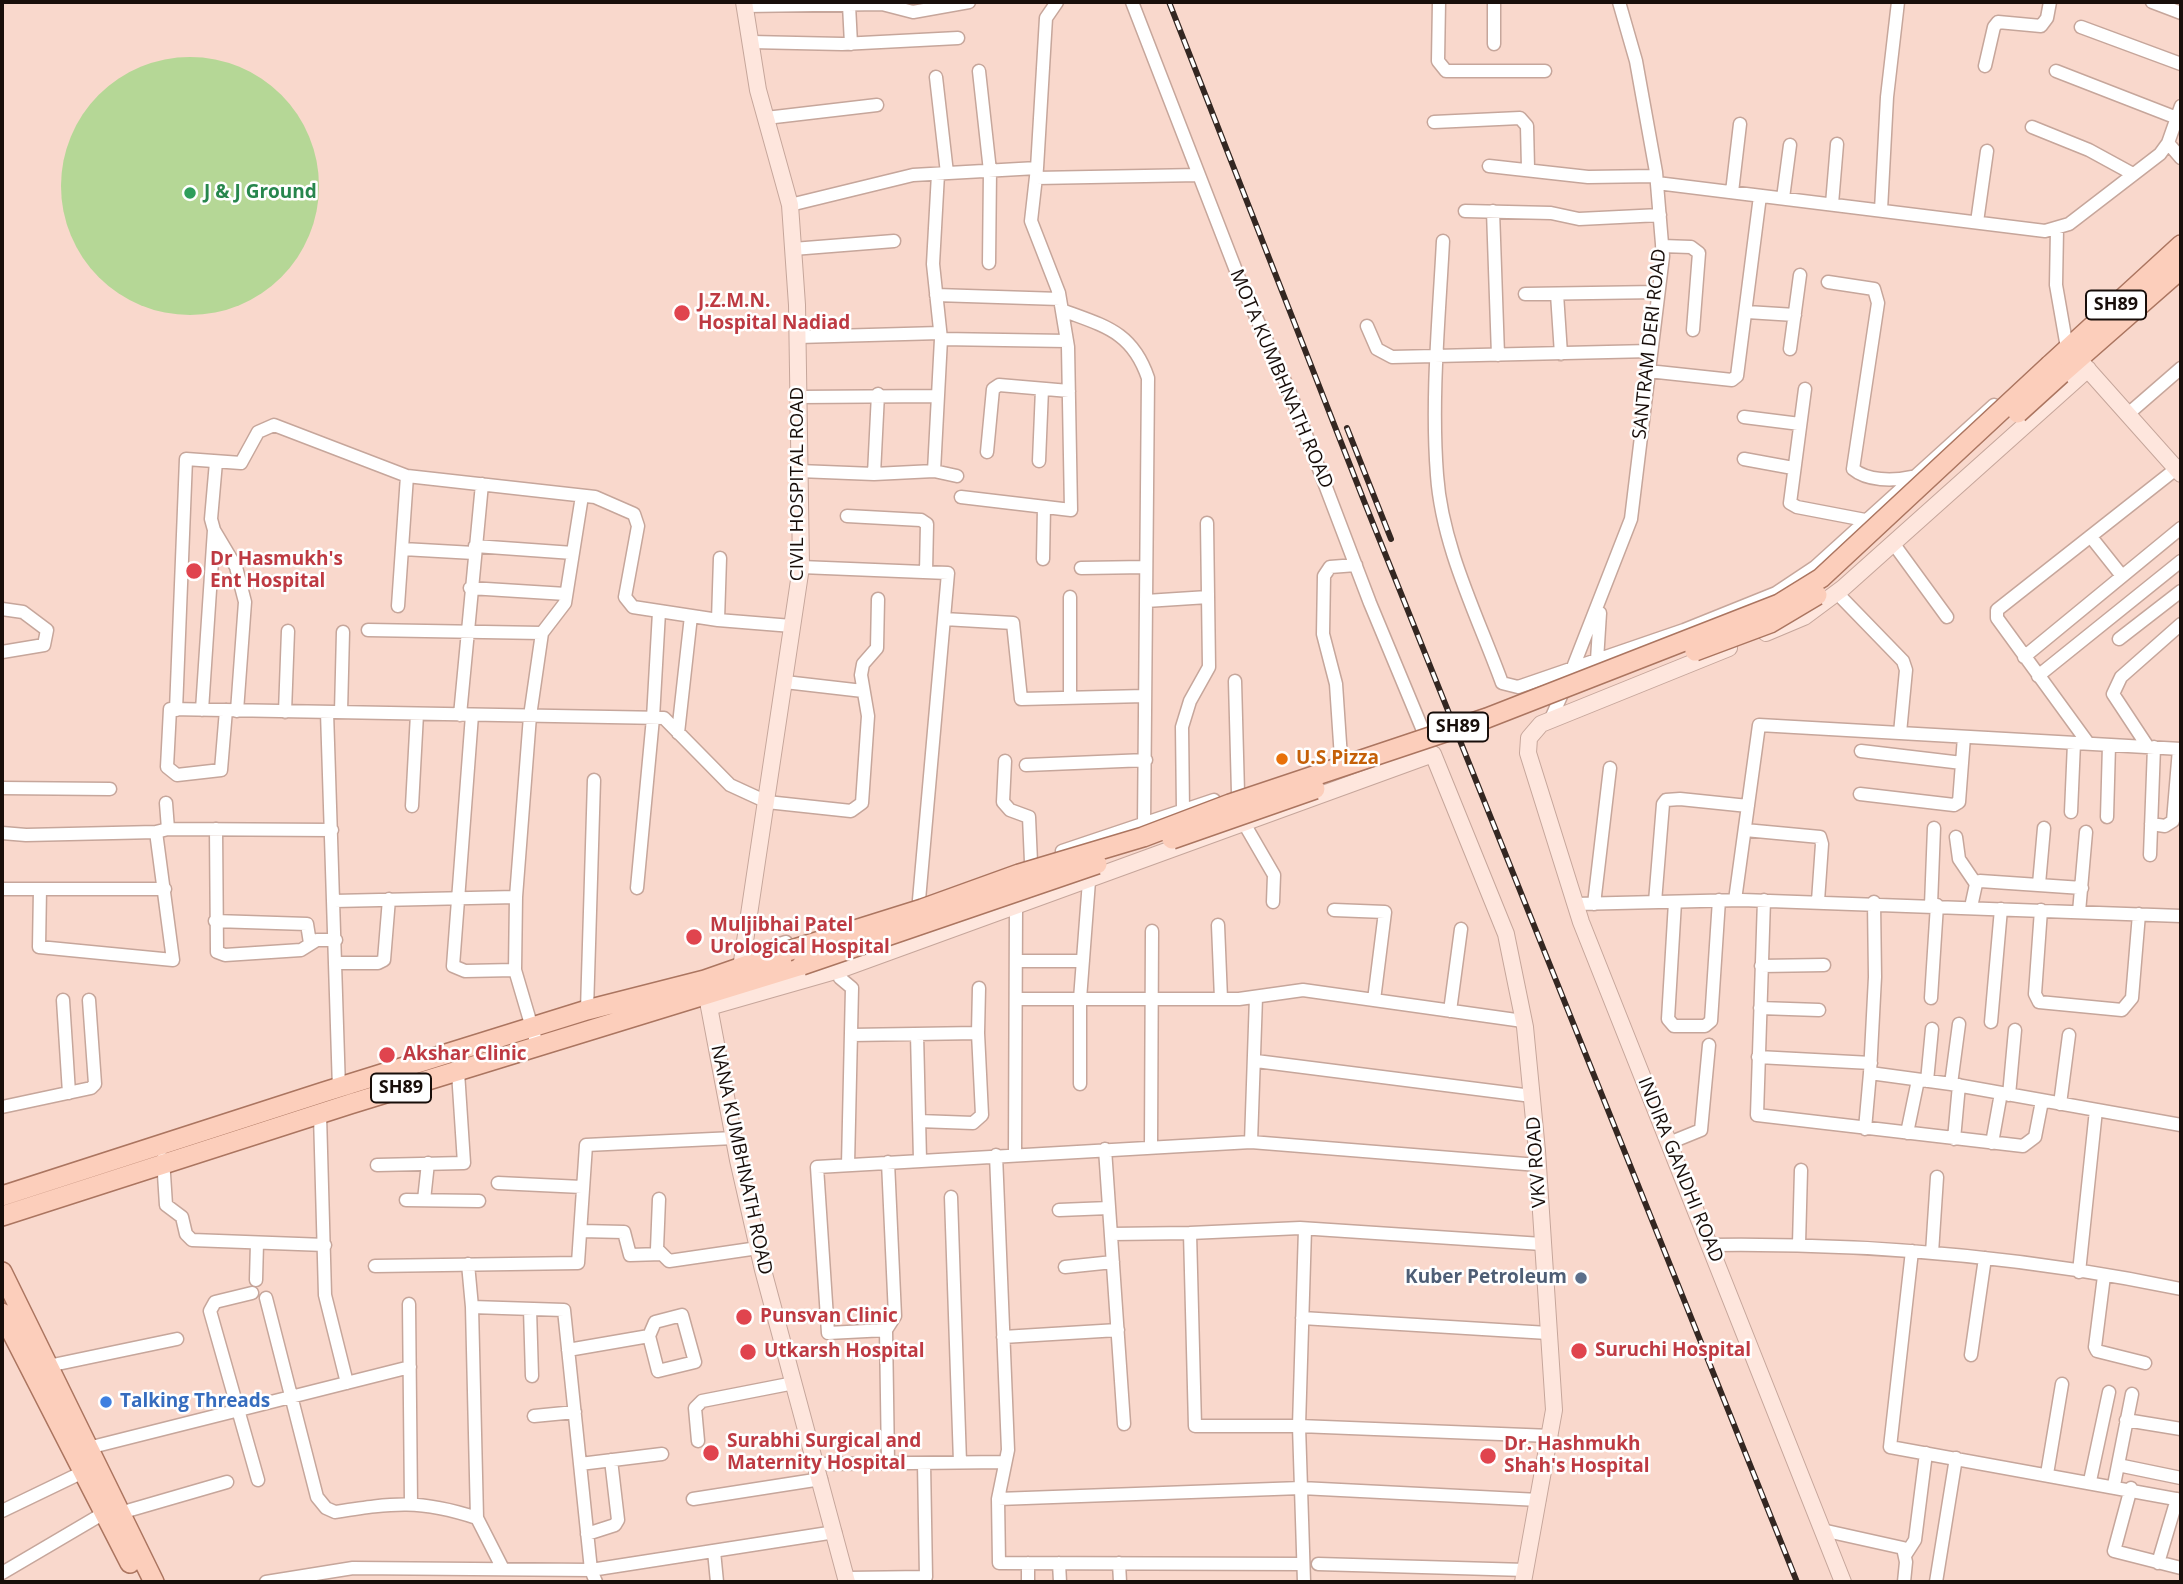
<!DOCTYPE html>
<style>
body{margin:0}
#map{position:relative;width:2183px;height:1584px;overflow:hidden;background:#f9d8cc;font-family:"Open Sans",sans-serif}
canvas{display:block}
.frame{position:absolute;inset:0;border:4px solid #180e0a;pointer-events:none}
</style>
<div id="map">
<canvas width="2183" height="1584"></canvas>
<div class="frame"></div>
</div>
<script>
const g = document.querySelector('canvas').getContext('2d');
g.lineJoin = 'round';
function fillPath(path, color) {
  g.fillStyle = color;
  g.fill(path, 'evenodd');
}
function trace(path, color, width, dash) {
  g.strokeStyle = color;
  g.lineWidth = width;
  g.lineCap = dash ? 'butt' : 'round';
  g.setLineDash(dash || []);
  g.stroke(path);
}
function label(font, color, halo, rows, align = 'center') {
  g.font = font + ' "Open Sans",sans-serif';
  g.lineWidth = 5;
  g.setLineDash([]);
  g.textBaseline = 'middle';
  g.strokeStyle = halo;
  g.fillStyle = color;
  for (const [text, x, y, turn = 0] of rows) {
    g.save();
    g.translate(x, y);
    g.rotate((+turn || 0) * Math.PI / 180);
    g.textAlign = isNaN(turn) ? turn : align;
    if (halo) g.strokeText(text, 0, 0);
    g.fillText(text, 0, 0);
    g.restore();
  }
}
fillPath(new Path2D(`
 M61 186a129 129 0 1 1 258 0a129 129 0 1 1-258 0Z`), '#b5d796');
const street = new Path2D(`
 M1132,2L1242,286L1289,390L1370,603L1429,745
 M1439,2L1438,61L1446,71H1545
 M2152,2L2181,13
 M849,5L851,44
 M745,6L882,4L913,12L969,2
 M2081,27L2181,64
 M751,42L842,44L958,38
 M1494,44V2
 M1985,66L1994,27L1998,22L2041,26L2047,18L2050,2
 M979,71L990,171L989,263
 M2056,71L2177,118
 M936,77L947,173
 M766,118L877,105
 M1434,122L1520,118L1527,126L1528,168
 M2032,127L2089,150L2133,174
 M2168,143L2181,158
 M1489,166L1588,177L1656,176
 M1036,178L1199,175
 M1657,183L2045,231L2069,224L2160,154L2168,143L2181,106
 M1732,192L1740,124
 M1783,198L1790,145
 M1832,204L1837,144
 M790,205L913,175L1037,168
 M1881,210L1887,97L1898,2
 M1465,211L1551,213L1579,219L1660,215
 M1493,211L1498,355
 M1977,222L1987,151
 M2057,229L2056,285L2066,342
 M1443,241C1439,318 1431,398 1437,475C1442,547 1478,617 1502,683L1518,687L1684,630L1776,593L1815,567L1994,405
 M1662,246L1691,247L1699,253L1693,330
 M793,249L894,241
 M1828,282L1874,289L1878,303L1853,469C1867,481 1893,481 1911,477
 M1525,294L1658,292
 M1557,294L1561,354
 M936,295L1060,299
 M1062,310C1104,326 1132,331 1148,378L1144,825
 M1747,312L1795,315
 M1367,326L1377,349L1392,357L1651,351
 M798,337L940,333
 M941,339L1067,341
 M1790,349L1800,275
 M1648,371L1732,380L1737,376L1760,196
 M1805,389L1790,503L1797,507L1865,520
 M798,397L938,396
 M2128,414L2181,368
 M1744,417L1800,424
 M987,452L993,389L999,385L1069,391
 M1744,459L1793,468
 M1039,461L1042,389
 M216,462L211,519L214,530L236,567L245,602L237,711
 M799,471L874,474L934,471L957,476
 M934,471L941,339L933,264L938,174
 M874,474L878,394
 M961,497L1071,510L1068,347L1059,293L1031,221L1037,168L1046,18L1057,2
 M847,516L921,520L927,524L926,572
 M2091,537L2122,576
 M1893,543L1947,617
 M475,546L573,553
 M403,549L474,553
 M1043,559L1044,507
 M801,567L948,573L919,900
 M1081,568L1146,567
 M470,588L566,594
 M1837,593L1903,661L1906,670L1900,733
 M1070,597V698
 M1146,601L1208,597
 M398,606L407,476
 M2,609L23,612L47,630L44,645L2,652
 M944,619L1013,623L1021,699L1145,696
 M718,620L720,558
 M368,630L542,633
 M2119,639L2181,591
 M2024,657L2181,528
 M1597,660L1600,613
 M1572,670L1631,519L1663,256L1656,172L1636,61L1619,2
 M2038,676L2181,561
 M1235,681L1238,793
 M785,682L863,691
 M176,710L186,459L241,463L258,432L274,425L407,476L595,497L634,514L638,526L625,597L633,607L718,620L792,626
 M202,710L214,530
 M226,710L221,770L177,775L167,767L170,709L664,718L730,785L767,802L851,811L862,803L868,716L861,675L863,664L877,648L878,599
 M285,712L288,631
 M327,712L339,1089
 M341,712L343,632
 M460,715L482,484
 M472,715L453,966L465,971L515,970
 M1550,721L1565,687
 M678,733L691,616
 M2088,743L1997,618V610L2181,465
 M2148,747L2113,694L2121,677L2181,624
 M1861,751L1962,763
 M1341,758L1336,684L1323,634L1324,576L1330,567L1356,565
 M1005,761L1003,802L1010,810L1029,817L1031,862
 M1026,765L1146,760
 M2,788L110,789
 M1860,794L1954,805L1959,802L1964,737
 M412,806L417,714
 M1183,811L1182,727L1190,701L1209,667L1207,523
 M2071,812L2074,743
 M2107,817L2109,745
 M2151,824L2165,826L2173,821L2179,749
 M1245,825L1274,875L1273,902
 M168,829L332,830
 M216,829L217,952L225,955L301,950L317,940H336
 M1745,830L1820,837L1822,844L1818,901
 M2,833L26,835L156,832
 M1956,837L1959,859L1976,884
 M1062,851L1214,800
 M2150,855L2154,747
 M2039,884L2044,828
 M637,888L653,718L659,612
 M2,889H165
 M40,889L39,947L173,960L156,832L168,829L166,803
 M516,897L515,970L538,1048
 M1735,900L1759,725L2181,749
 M1764,900L1757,1115L2023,1146L2035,1137L2042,1101
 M334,901L516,897L530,716L542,633L565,603L582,496
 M1655,902L1663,804L1666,800L1680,799L1748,806
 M1675,902L1668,1019L1674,1026H1705L1711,1021L1719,900
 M1874,902L1875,977L1870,1073L1951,1084L2181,1125
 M1575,904L1742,900L2181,916
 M1594,904L1610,768
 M1931,905L1934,828
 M1971,907L1976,884L1980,881L2082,888
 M1334,910L1385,912L1374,1000
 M2041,910L2035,994L2039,1002L2122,1010L2132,998L2139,914
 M2079,912L2086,832
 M215,921L307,924L310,943
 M1218,925L1221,999
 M743,956L786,942
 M1017,961H1083
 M337,963H378L384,960L389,899
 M1761,966L1824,965
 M842,969L840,978L852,988L848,1165
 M1931,998L1937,905
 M1018,999H1239L1303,990L1523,1021
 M63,1000L69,1093
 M1760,1008L1819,1010
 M587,1010L594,780
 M1450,1011L1461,929
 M1991,1022L2001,909
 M917,1034L920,1160
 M851,1035L978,1033
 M1758,1057L1871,1063
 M1256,1061L1532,1096
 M1927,1081L1932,1029
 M1080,1084V999L1089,881
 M1951,1084L1959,1024
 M2009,1095L2015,1030
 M2060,1104L2069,1035
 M2,1107L91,1088L95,1084L89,1000
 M320,1115L325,1295L347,1383
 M919,1121L973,1123L982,1115L978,1033L979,988
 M1865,1129L1870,1073
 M1907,1133L1918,1080
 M1954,1139L1959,1085
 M1251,1142L1256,997
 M1669,1143L1701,1130L1709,1045
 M1992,1143L2001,1093
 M1151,1147L1152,931
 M1105,1149L1124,1424
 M1015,1153L1016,907
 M996,1155L1008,1450L998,1499L999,1563L1303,1564
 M163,1159L166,1205L182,1217L186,1234L192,1240L325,1245
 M377,1165L464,1163L458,1072
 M498,1183L582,1187
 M951,1197L960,1462
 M659,1199L657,1249L669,1261L758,1248
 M406,1200L479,1201
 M424,1200L428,1163
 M1059,1210L1109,1208
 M581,1231L624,1232L630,1255L662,1254
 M1111,1234L1190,1233
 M1542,1244L1300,1228L1190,1233L1195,1426H1299L1551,1436
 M1799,1244L1801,1170
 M1711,1245C1868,1243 2027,1257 2181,1289
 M1912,1251L1890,1447L2181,1500
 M1932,1253L1937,1177
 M468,1264L472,1307
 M375,1266L578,1263L586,1145L734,1138
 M1065,1267L1113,1262
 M2079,1272L2096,1110
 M2104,1276L2095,1347L2097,1351L2145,1363
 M256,1280L257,1243
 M252,1293L215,1302L210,1311L258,1480
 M266,1298L317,1497L326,1508L335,1512C394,1503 419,1499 477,1518
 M409,1304L411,1504
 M530,1309L532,1376
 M1302,1318L1548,1333
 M886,1330L828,1333L817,1167L1251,1142L1538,1165
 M1003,1337L1118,1330
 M568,1350L649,1336L655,1322L682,1315L695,1362L658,1371L649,1336
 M1971,1355L1985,1258
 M48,1366L177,1339
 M534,1416L575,1412
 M2126,1420L2181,1429
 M698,1441L695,1408L702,1401L794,1383
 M88,1448L410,1367
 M888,1463L886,1330L895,1316L888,1162
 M580,1464L662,1454
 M817,1464L1005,1462
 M2118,1465L2181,1478
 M2047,1474L2062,1384
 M2090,1481L2109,1392
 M2114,1485L2132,1394
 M2131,1488L2114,1551L2181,1568
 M693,1499L821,1479
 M998,1499L1301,1488L1539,1500
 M2,1511L83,1472
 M120,1513L227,1482
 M1822,1530L1903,1548L1906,1562L1904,1582
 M587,1534L615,1525L618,1520L611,1460
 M714,1551L717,1582
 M1906,1554L1915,1540L1926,1453
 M1028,1563V1582
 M1059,1563L1060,1582
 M1119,1563L1120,1582
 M2158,1563L2177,1499
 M1318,1564L1526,1570
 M503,1569L477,1518L472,1307L564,1310L591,1570L596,1582
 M2,1573L104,1513
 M846,1578L926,1577L924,1463
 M266,1582L353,1568L591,1570L835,1532
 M1304,1582L1299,1426L1305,1229
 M1936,1582L1956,1458`);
const secondary = new Path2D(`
 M2083,364L2181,474
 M1766,633L1804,617L1843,588L2088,369
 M1729,648L1541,724L1529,738L1528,753L1581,922L1843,1582
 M741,968L801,567L797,305L790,205L758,90L744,2
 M707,996L738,1160L763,1270L847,1582
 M709,1007L842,969L1433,754L1506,934L1525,1027L1537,1151L1554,1410L1523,1582`);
const primary = new Path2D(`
 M2050,365L2181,245
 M2061,374L2181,269
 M2,1196L324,1092L587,1010L705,980L788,951
 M2,1216L350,1104L802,965
 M2,1272L154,1582
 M2,1313L130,1563`);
trace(street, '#c6a69b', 15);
trace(secondary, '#c6a69b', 18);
trace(primary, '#ab7560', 22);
trace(street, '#fff', 12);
trace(secondary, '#fee6dd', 16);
trace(primary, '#fccebb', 19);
const rail = new Path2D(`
 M1169,2L1364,501L1797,1582
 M1347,428L1391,539`);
trace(rail, '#342722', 6);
trace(rail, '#fff', 3.5, [10]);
const primaryBridge = new Path2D(`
 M2018,413L2061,374
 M1695,651L1770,623L1817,595
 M1172,839L1315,789
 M788,951L922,909L1019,874L1143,837L1230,804L1487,718L1779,604L1821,578L2050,365
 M802,965L1097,864`);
trace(primaryBridge, '#ab7560', 22, []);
trace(primaryBridge, '#fccebb', 19);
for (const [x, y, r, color] of [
 [190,193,7,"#2e9e5b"],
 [682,313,9,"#e0444e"],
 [194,571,9,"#e0444e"],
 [1282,759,7,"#e8710a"],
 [694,937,9,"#e0444e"],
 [387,1055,9,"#e0444e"],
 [1581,1278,7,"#5c6f8a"],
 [744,1317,9,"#e0444e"],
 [1579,1351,9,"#e0444e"],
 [748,1352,9,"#e0444e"],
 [106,1402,7,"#3f7fe0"],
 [711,1453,9,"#e0444e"],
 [1488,1456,9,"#e0444e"]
]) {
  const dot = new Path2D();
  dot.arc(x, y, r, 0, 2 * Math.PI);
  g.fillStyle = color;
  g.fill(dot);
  trace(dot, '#fff', 2.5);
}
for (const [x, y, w] of [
 [2116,305,60],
 [1458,727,60],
 [401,1088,60]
]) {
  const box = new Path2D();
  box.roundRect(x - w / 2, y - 14.5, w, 29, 5);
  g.fillStyle = '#fff';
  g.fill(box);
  trace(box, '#180e0a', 2);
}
label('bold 18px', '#180e0a', null, [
 ["SH89",2116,305],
 ["SH89",1458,727],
 ["SH89",401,1088]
]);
label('bold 19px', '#27864d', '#fff', [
 ["J & J Ground",204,193]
], 'left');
label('bold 19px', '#be3a42', '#fff', [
 ["J.Z.M.N.",698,302],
 ["Hospital Nadiad",698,324],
 ["Dr Hasmukh's",210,560],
 ["Ent Hospital",210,582],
 ["Muljibhai Patel",710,926],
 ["Urological Hospital",710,948],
 ["Akshar Clinic",403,1055],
 ["Punsvan Clinic",760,1317],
 ["Suruchi Hospital",1595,1351],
 ["Utkarsh Hospital",764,1352],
 ["Surabhi Surgical and",727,1442],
 ["Maternity Hospital",727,1464],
 ["Dr. Hashmukh",1504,1445],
 ["Shah's Hospital",1504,1467]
], 'left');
label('19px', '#180e0a', '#fff', [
 ["SANTRAM DERI ROAD",1650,344,-84],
 ["MOTA KUMBHNATH ROAD",1281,379,67],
 ["CIVIL HOSPITAL ROAD",798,484,-90],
 ["NANA KUMBHNATH ROAD",741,1160,78],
 ["VKV ROAD",1537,1162,-94],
 ["INDIRA GANDHI ROAD",1680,1170,68]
]);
label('bold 19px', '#c56008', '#fff', [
 ["U.S Pizza",1296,759]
], 'left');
label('bold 19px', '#4e5e75', '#fff', [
 ["Kuber Petroleum",1567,1278]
], 'right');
label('bold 19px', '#366cbe', '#fff', [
 ["Talking Threads",120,1402]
], 'left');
</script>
